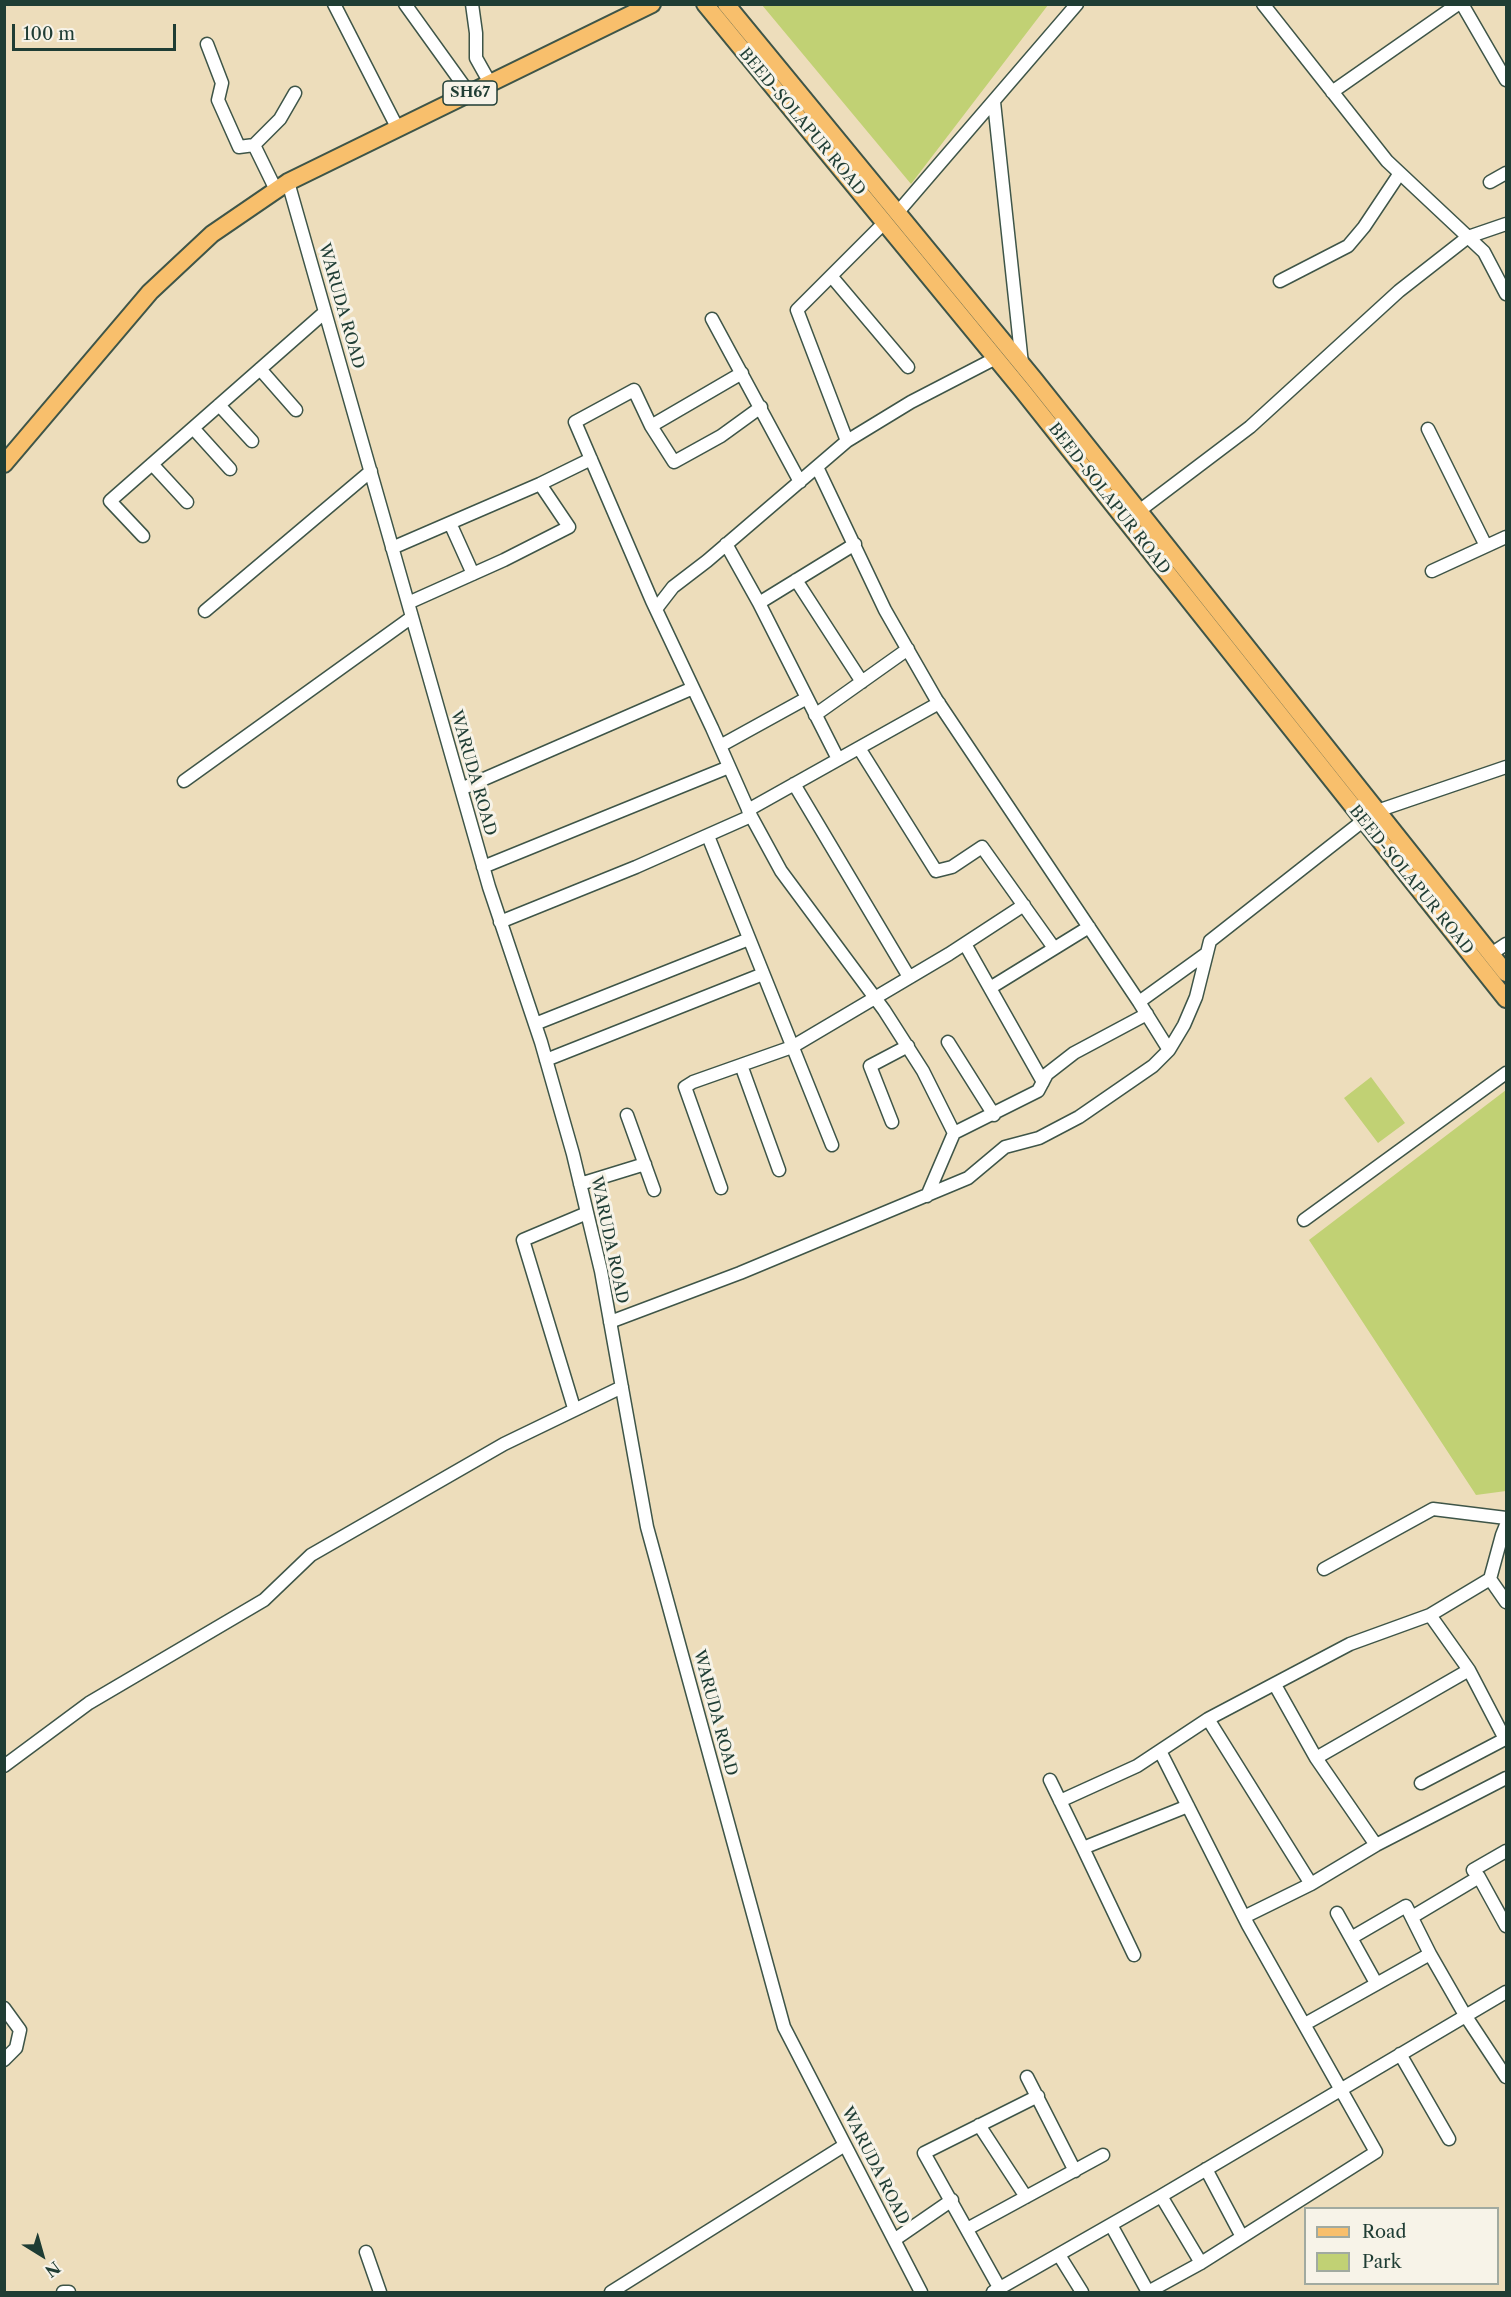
<!DOCTYPE html>
<style>
body{margin:0}
#map{position:relative;width:1511px;height:2297px;overflow:hidden;background:#edddbb;font-family:"Libre Caslon Text",serif}
canvas{display:block}
.frame{position:absolute;inset:0;border:6px solid #1f3d34;pointer-events:none}
.legend{position:absolute;left:1304px;top:2207px;width:195px;height:78px;box-sizing:border-box;background:#f7f3e8;border:2px solid #a1aaa0;margin:0;padding:8px 10px;list-style:none;font-size:18px;color:#1f3d34}
.legend li{display:flex;align-items:center;gap:12px;height:30px}
.legend b{width:30px;border:2px solid #a1aaa0}
.north{position:absolute;left:12px;top:2225px;width:60px;height:60px;-webkit-text-stroke:4px #f7f3e8;paint-order:stroke;rotate:143deg;font-size:16px;font-weight:700;line-height:24px;text-align:center;color:#1f3d34}
.north::after{content:'';display:block;margin:auto;width:21px;height:27px;background:#1f3d34;clip-path:polygon(50% 0,100% 100%,50% 72%,0 100%)}
.scale{position:absolute;left:12px;top:24px;width:164px;height:27px;box-sizing:border-box;border:3px solid #1f3d34;border-top:0;padding-left:8px;font-size:18px;line-height:21px;white-space:nowrap;color:#1f3d34;-webkit-text-stroke:4px #f7f3e8;paint-order:stroke}
</style>
<div id="map">
<canvas width="1511" height="2297"></canvas>
<div class="frame"></div>
<ul class="legend">
<li><b style="height:8px;background:#f8bf6c"></b>Road</li>
<li><b style="height:16px;background:#c1d174"></b>Park</li>
</ul>
<div class="north">N</div>
<div class="scale">100 m</div>
</div>
<script>
const g = document.querySelector('canvas').getContext('2d');
g.lineJoin = 'round';
function fillPath(path, color) {
  g.fillStyle = color;
  g.fill(path, 'evenodd');
}
function trace(path, color, width, dash) {
  g.strokeStyle = color;
  g.lineWidth = width;
  g.lineCap = dash ? 'butt' : 'round';
  g.setLineDash(dash || []);
  g.stroke(path);
}
function label(font, color, halo, rows, align = 'center') {
  g.font = font + ' "Libre Caslon Text",serif';
  g.lineWidth = 6;
  g.setLineDash([]);
  g.textBaseline = 'middle';
  g.strokeStyle = halo;
  g.fillStyle = color;
  for (const [text, x, y, turn = 0] of rows) {
    g.save();
    g.translate(x, y);
    g.rotate((+turn || 0) * Math.PI / 180);
    g.textAlign = isNaN(turn) ? turn : align;
    if (halo) g.strokeText(text, 0, 0);
    g.fillText(text, 0, 0);
    g.restore();
  }
}
fillPath(new Path2D(`
 M762,5H1048L911,184Z
 M1371,1077L1405,1123L1378,1143L1344,1098Z
 M1506,1090V1491L1476,1495L1309,1240Z`), '#c1d174');
const minor = new Path2D(`
 M334,4L397,127
 M405,4L469,93
 M472,4L476,33V58L490,83
 M1263,4L1387,161L1484,252L1506,294
 M1462,4L1506,80
 M207,44L222,83L218,100L239,147L254,145
 M1332,92L1458,4
 M994,102L1022,364
 M288,182L489,887L541,1042L573,1154L601,1271L647,1527L784,2027L921,2292
 M1490,182L1506,173
 M276,190L254,145L280,119L295,93
 M898,212L1077,4
 M832,277L908,367
 M1280,281L1348,246L1364,227L1400,173
 M712,319L800,482
 M260,369L296,410
 M219,405L252,441
 M761,407L721,436L674,462L651,426L634,390L575,422L652,601L712,728L751,816L781,871L884,1010L923,1071L954,1133
 M651,426L742,373
 M193,428L230,469
 M1428,429L1486,546
 M847,441L797,310L885,222
 M152,464L187,502
 M817,467L885,610L936,699L1139,1002L1169,1050
 M1139,511L1250,427L1399,291L1468,237L1506,224
 M450,523L473,574
 M143,536L110,501L325,312
 M726,544L759,603L838,759
 M392,548L540,484L591,459
 M1432,571L1506,537
 M796,580L862,682
 M408,603L504,560L569,527L540,484
 M759,603L855,544
 M656,609L673,587L707,561L847,441L911,402L996,358
 M205,611L371,471
 M815,715L908,649
 M720,746L807,698
 M859,748L936,871L952,867L982,847L1054,948
 M184,781L412,617
 M794,784L909,977
 M461,789L693,688
 M748,810L939,703
 M1377,811L1506,767
 M708,836L832,1145
 M483,867L729,767
 M500,922L636,867L751,816
 M965,944L1043,1082
 M1491,954L1506,944
 M990,988L1089,927
 M1139,1002L1207,953
 M535,1024L749,939
 M948,1042L994,1115
 M546,1060L763,974
 M741,1065L779,1170
 M627,1115L654,1190
 M892,1122L870,1066L908,1046
 M580,1184L645,1164
 M721,1188L685,1087L693,1082L792,1047L949,954L1024,905
 M927,1196L954,1133L1038,1091L1047,1074L1074,1053L1147,1014
 M1304,1220L1506,1073
 M610,1322L740,1273L968,1178L1005,1147L1039,1138L1079,1117L1153,1066L1169,1050L1184,1025L1196,997L1210,941L1364,820
 M574,1408L523,1240L587,1213
 M1324,1569L1433,1509L1506,1518
 M1490,1579L1506,1602
 M1275,1685L1316,1758L1376,1845
 M1208,1719L1311,1884
 M1316,1758L1469,1670
 M4,1766L89,1703L264,1600L311,1555L504,1444L622,1387
 M1050,1780L1083,1848L1188,1806
 M1421,1783L1505,1739L1469,1670L1430,1615
 M1060,1801L1137,1766L1208,1719L1350,1644L1430,1615L1490,1579L1502,1535L1506,1525
 M1083,1848L1134,1955
 M1506,1851L1473,1870L1479,1877L1506,1926
 M1337,1913L1351,1938
 M1244,1917L1311,1884L1376,1845L1506,1778
 M1412,1917L1479,1877
 M1430,1954L1465,2015L1506,2077
 M4,2008L20,2030L16,2048L4,2060
 M1305,2024L1430,1954L1406,1906L1351,1938L1376,1983
 M1400,2054L1449,2139
 M1027,2077L1075,2171
 M979,2125L1026,2197
 M1206,2169L1241,2235
 M1161,2196L1506,1992
 M1111,2225L1148,2292
 M967,2229L1103,2155
 M894,2240L952,2200
 M366,2252L380,2292
 M1059,2255L1082,2292
 M1000,2289L924,2153L1038,2096
 M63,2292H69
 M611,2292L845,2145
 M993,2292L1161,2196L1201,2263L1376,2152L1248,1925L1160,1751
 M1148,2292L1201,2263`);
const major = new Path2D(`
 M705,4L1022,390L1506,999
 M726,4L1034,379L1506,973
 M4,464L150,292L212,234L288,182L652,4`);
trace(minor, '#3e5548', 15);
trace(major, '#3e5548', 20);
trace(minor, '#fff', 12);
trace(major, '#f8bf6c', 16);
for (const [x, y, w] of [
 [470,93,54]
]) {
  const box = new Path2D();
  box.roundRect(x - w / 2, y - 12, w, 24, 4.5);
  g.fillStyle = '#f7f3e8';
  g.fill(box);
  trace(box, '#1f3d34', 1.5);
}
label('bold 15px', '#1f3d34', null, [
 ["SH67",470,93]
]);
label('16px', '#1f3d34', '#f7f3e8', [
 ["BEED-SOLAPUR ROAD",802,122,50],
 ["WARUDA ROAD",341,306,74],
 ["BEED-SOLAPUR ROAD",1109,499,52],
 ["WARUDA ROAD",473,773,74],
 ["BEED-SOLAPUR ROAD",1411,880,51],
 ["WARUDA ROAD",609,1240,78],
 ["WARUDA ROAD",715,1713,75],
 ["WARUDA ROAD",875,2166,63]
]);
</script>
